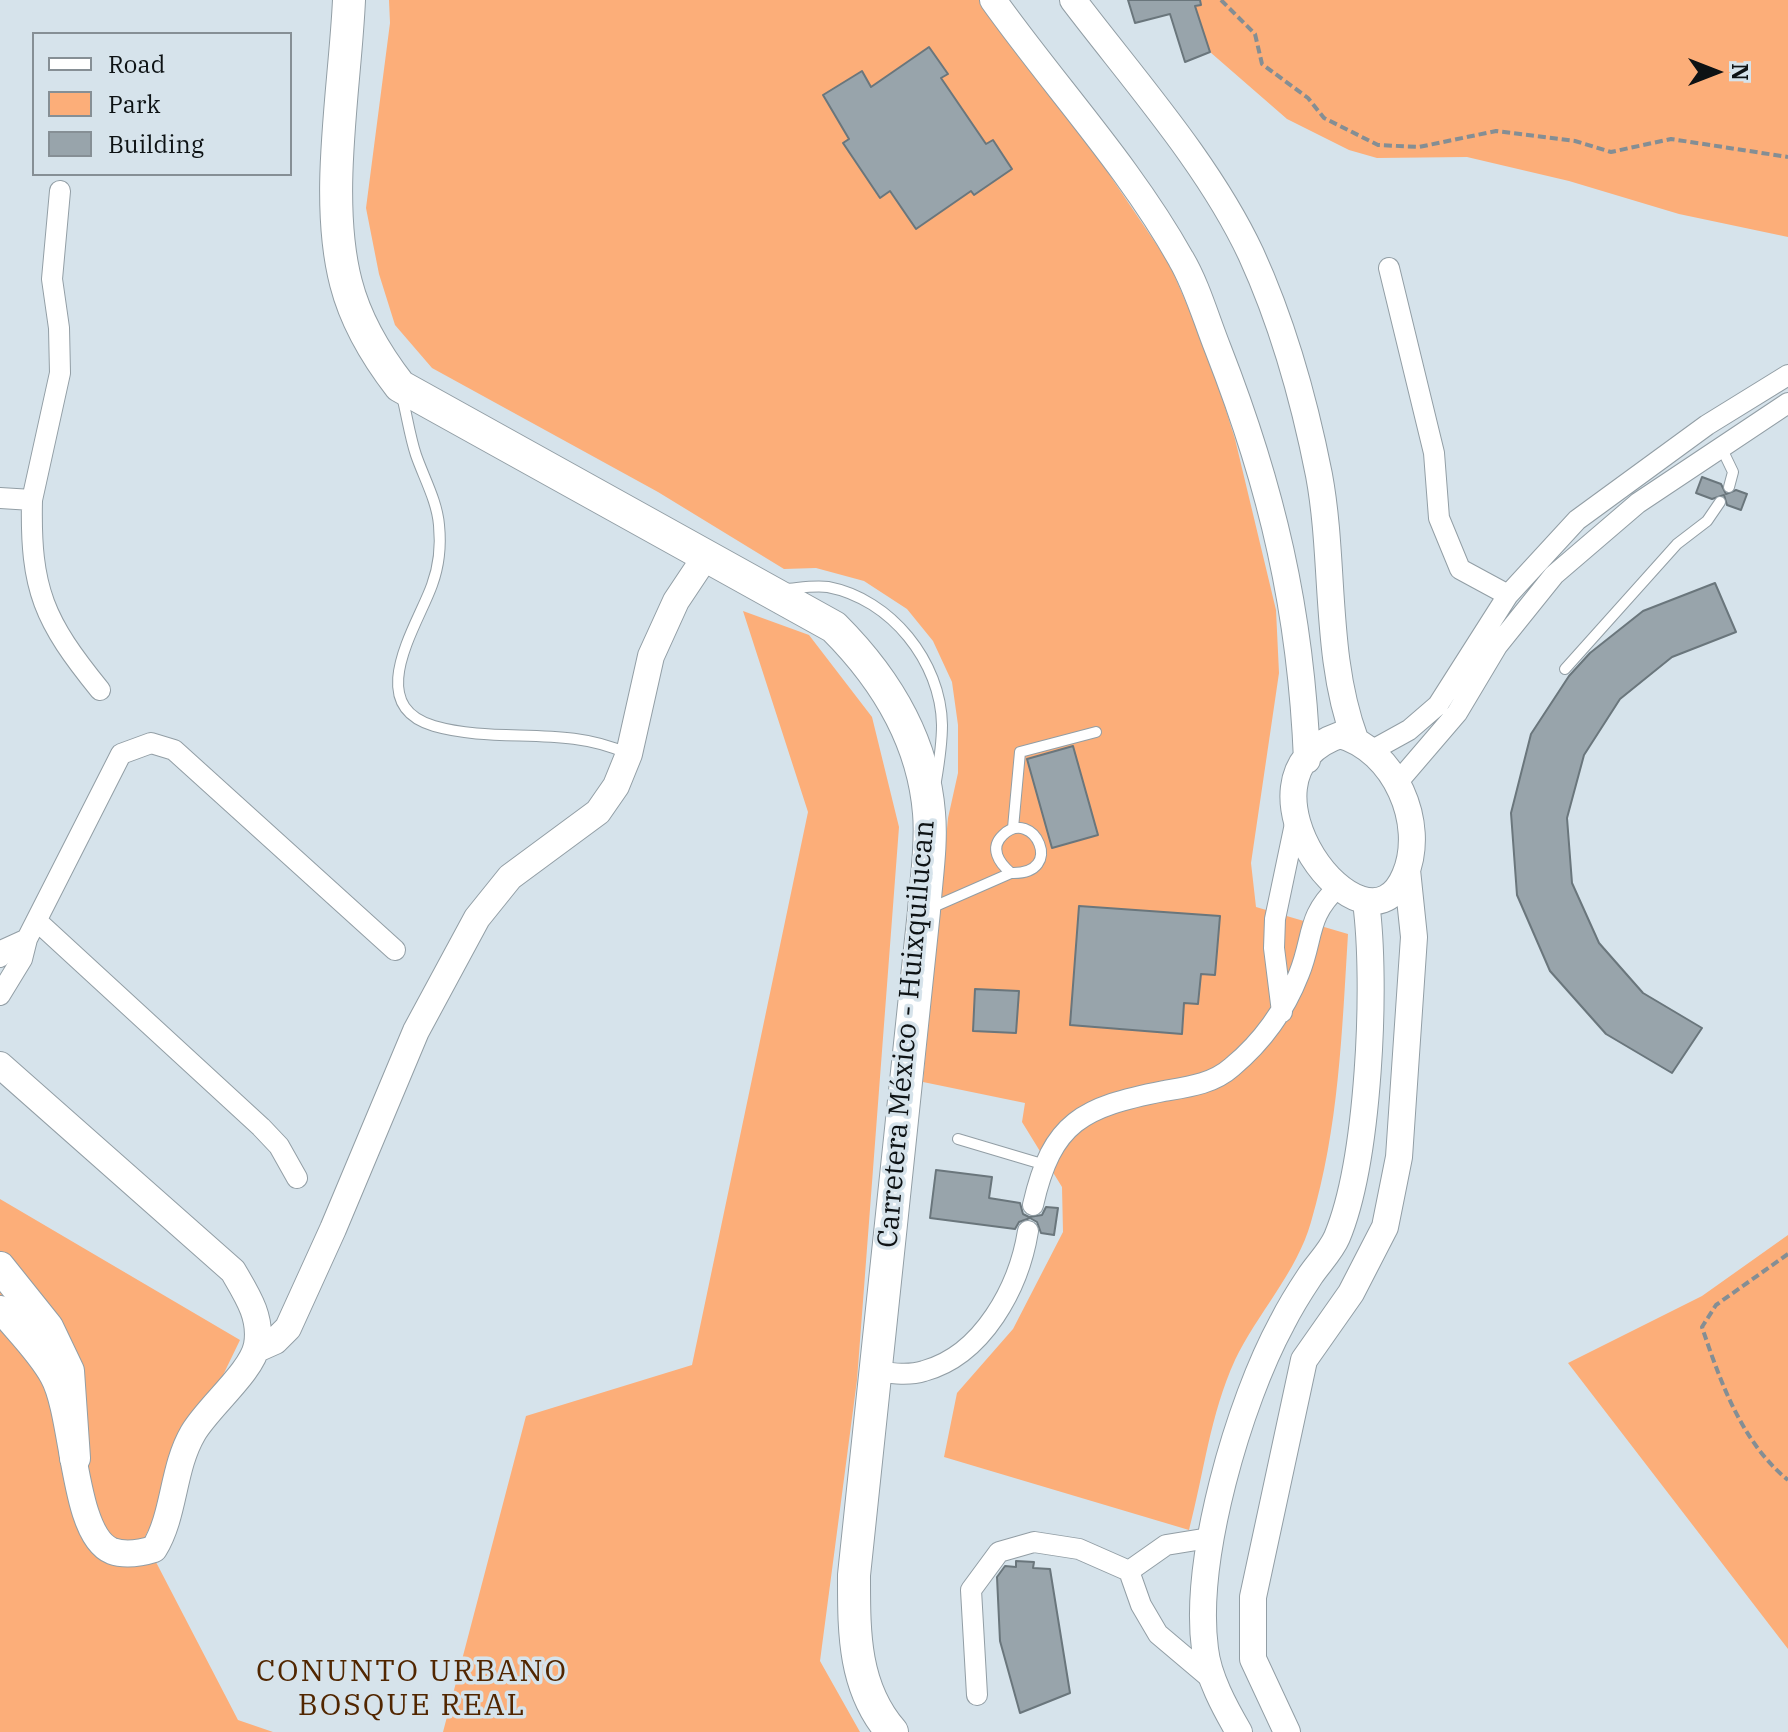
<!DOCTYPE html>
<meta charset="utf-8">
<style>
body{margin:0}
#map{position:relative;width:1788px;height:1732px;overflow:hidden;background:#d6e3eb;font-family:"IBM Plex Serif",serif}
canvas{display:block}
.legend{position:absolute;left:32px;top:32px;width:260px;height:144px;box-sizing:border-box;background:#d6e3eb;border:2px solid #868f95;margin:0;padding:10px 14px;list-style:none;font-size:24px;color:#0d1214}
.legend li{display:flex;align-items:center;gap:16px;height:40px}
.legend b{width:40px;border:2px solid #868f95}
.north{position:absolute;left:1676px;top:32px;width:80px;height:80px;-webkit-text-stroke:6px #d6e3eb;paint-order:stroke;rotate:90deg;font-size:22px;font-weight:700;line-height:32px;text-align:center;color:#0d1214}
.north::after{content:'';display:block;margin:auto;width:28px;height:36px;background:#0d1214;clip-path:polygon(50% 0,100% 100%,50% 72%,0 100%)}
</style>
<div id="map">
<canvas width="1788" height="1732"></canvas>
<ul class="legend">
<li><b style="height:10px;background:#fff"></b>Road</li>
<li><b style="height:22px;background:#fcae79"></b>Park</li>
<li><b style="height:22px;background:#98a4ab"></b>Building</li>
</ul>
<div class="north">N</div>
</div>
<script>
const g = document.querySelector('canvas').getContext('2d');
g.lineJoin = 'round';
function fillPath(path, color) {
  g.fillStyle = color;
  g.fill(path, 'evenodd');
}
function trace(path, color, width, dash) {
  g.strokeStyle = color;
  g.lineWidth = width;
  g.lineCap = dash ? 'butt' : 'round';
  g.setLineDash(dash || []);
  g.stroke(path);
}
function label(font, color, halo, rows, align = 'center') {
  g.font = font + ' "IBM Plex Serif",serif';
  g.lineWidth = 7;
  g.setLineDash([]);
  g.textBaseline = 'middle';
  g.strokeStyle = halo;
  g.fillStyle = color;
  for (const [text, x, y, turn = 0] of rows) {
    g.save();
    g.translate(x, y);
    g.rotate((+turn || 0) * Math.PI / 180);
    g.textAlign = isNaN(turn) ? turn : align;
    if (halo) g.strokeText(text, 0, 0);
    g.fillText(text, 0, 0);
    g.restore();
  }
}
fillPath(new Path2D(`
 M389,0H980L1086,140L1169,263L1209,356L1235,439L1276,610L1279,673L1251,863L1256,907L1348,934C1342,1031 1339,1128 1311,1222C1297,1272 1257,1314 1235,1360C1210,1415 1204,1473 1189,1530L944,1457L957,1393L1013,1329L1063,1232L1062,1187L1022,1122L1025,1103L923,1082L948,818L958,773V725L952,682L933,641L907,609L864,581L816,568L784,569L658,492L432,368L395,325L379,274L366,208L390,23Z
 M1193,0H1788V237L1679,214L1569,181L1467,157L1377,158L1349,150L1287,119L1210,52Z
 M743,611L809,635L872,717L899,827L857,1380L820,1661L860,1732H443L526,1416L692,1365L808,812Z
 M0,1199L240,1340L144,1539L238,1720L273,1732H0Z
 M1788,1235V1649L1568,1363L1702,1296Z`), '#fcae79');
const building = new Path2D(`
 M1128,0H1200L1201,5L1195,6L1210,52L1185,62L1170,14L1135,23Z
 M929,47L948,74L941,78L986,144L993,140L1012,169L974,195L971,191L916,229L890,191L880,198L843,143L849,139L823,95L862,71L871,87Z
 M1702,477L1721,484L1726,494L1736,490L1747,494L1741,510L1727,505L1724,495L1712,499L1696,493Z
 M1715,583L1736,632L1672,657L1620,699L1584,755L1567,818L1572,883L1599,943L1643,993L1702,1028L1672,1073L1606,1034L1550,971L1517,895L1511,813L1531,734L1569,676L1590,653L1643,611Z
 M1073,746L1098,835L1052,848L1027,759Z
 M1079,906L1220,916L1215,975L1201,974L1198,1004L1184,1003L1182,1034L1070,1025Z
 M975,989L1019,991L1016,1033L973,1031Z
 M936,1170L992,1177L989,1198L1020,1203L1023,1214L1029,1217L1042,1215L1046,1207L1058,1208L1054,1235L1041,1233L1037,1222L1030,1218L1019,1222L1015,1229L930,1218Z
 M1016,1561L1034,1562L1033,1568L1050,1569L1070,1693L1020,1713L1000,1641L997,1577L1005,1566L1016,1567Z`);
fillPath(building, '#98a4ab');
trace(building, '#6a767c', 2);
const service = new Path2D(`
 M402,396C407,416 410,437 416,455C424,478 437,501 439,525C441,545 439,566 432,585C418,625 362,705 434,726C497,744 566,725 626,753
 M1721,447L1733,472L1729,487
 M785,589C799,588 815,585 828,587C891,599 941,662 942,725C942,744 939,763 936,781
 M1565,669L1677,544L1707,521L1720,502
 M1013,828L1020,752L1096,732
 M931,908L1011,873C1067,875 1033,806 1003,835C989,848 999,863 1011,873
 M958,1139L1042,1164`);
const minor = new Path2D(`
 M1389,268L1434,453L1439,518L1460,569L1508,595
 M0,498L32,500C30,590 44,621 100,690
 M32,500L60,373L59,328L52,279L60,191
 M1371,751L1409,730L1438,705L1508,595L1577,520L1707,425L1788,375
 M1397,783L1457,713L1497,646L1554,575L1638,503L1788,403
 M38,922L261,1127L279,1146L297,1178
 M0,957L5,949L27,939
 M0,995L22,959L27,939L121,754L151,743L174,750L395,950
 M1282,1012L1274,948L1275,919L1296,819
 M1033,1205C1052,1121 1083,1107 1164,1091C1188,1087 1213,1084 1232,1067C1262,1042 1285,1010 1299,974C1314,937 1306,917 1338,887
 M874,1371C890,1373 908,1376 924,1371C983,1355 1019,1287 1028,1231
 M1129,1571L1166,1545L1209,1538
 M977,1695L971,1590L999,1552L1034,1542L1079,1549L1129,1571L1141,1605L1158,1634L1216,1683`);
const tertiary = new Path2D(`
 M993,0C1055,87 1129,166 1181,259C1197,286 1206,319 1218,349C1272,487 1301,611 1307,760
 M1073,0C1133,79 1209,164 1251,254C1283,324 1304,399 1319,475C1335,561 1324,656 1355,739
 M1340,735C1394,750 1427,823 1405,875C1365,971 1220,776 1340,735Z
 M0,1065L233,1271C247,1295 262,1317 257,1345C252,1372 208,1407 193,1433C172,1469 175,1515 154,1549C141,1553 126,1556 112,1551C72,1535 75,1415 53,1376C40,1352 17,1330 0,1309
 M257,1349L275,1341L288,1328L333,1229L416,1031L477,918L510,877L598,812L616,786L629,754L651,656L676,601L706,556
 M1239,1732C1225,1708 1208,1677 1205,1649C1193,1559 1239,1402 1282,1323C1290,1307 1300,1291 1310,1276C1318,1264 1331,1251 1337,1237C1369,1160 1377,984 1366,902
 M1287,1732L1253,1659V1597L1304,1360L1351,1293L1385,1227L1399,1157L1414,937L1407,870`);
const secondary = new Path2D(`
 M0,1267L48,1327L69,1371L75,1458`);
const primary = new Path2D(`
 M349,0C345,88 324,199 346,283C356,322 376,355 400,386L834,627C885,678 923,739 929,813C932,845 926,880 924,911L854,1575C854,1631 853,1687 892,1732`);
trace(service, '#929ea5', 12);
trace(minor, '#929ea5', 22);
trace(tertiary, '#929ea5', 28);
trace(secondary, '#929ea5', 32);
trace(primary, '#929ea5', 34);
trace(new Path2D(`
 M1221,0L1255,34L1262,64L1308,98L1324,118L1378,145L1419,147L1496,131L1575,141L1611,152L1671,139L1788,157
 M1788,1254L1716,1305L1702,1327C1720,1381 1742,1443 1788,1480`), '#848e94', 4, [8, 4]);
trace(service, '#fff', 10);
trace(minor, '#fff', 20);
trace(tertiary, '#fff', 26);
trace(secondary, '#fff', 30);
trace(primary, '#fff', 32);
label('28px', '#0d1214', '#d6e3eb', [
 ["Carretera México - Huixquilucan",907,1034,-85]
]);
g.letterSpacing = '2px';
label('30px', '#512600', '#d6e3eb', [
 ["CONUNTO URBANO",412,1672],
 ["BOSQUE REAL",412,1706]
]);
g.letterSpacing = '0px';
</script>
